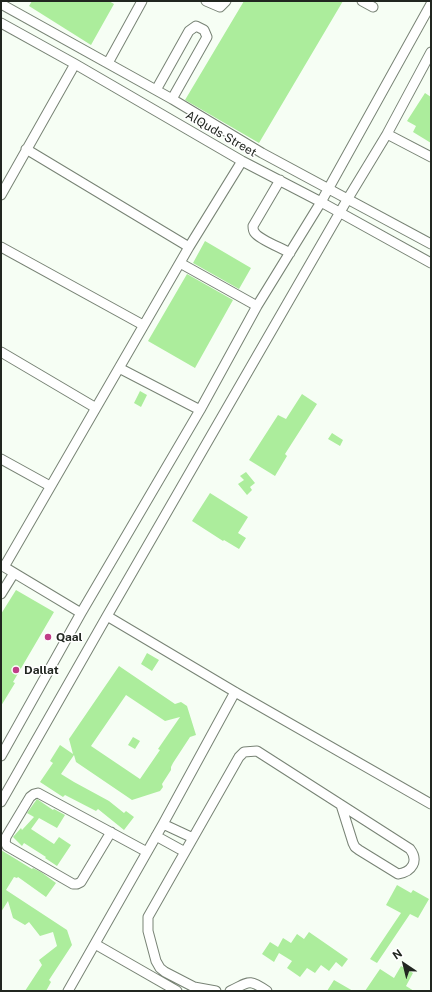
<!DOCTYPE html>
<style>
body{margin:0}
#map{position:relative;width:432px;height:992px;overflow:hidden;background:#f6fef4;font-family:"Public Sans",sans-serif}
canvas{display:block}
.frame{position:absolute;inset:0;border:2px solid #212620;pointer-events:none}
.north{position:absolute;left:384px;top:944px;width:40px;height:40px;-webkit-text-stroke:3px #fff;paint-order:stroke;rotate:325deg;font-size:11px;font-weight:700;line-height:16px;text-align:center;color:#212620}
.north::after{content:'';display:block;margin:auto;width:14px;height:18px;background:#212620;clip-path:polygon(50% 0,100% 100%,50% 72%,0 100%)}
</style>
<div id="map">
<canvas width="432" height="992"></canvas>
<div class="frame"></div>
<div class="north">N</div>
</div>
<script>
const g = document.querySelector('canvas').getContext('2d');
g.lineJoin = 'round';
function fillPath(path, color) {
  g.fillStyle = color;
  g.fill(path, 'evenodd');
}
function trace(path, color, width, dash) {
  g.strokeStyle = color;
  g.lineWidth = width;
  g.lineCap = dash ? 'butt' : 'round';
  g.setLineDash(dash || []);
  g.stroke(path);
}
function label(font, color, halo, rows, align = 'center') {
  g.font = font + ' "Public Sans",sans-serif';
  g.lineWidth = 3;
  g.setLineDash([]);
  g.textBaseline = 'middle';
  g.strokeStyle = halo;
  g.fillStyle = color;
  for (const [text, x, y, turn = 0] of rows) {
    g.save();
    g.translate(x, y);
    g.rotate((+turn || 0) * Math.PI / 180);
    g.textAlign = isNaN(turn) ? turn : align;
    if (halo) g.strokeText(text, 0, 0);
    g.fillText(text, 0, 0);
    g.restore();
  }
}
fillPath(new Path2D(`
 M32,1H109L114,4L91,45L29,6Z
 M244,1H343L259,143L185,100Z
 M425,93L431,97V143L413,132L416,126L407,121Z
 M205,241L251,268L239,289L193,263Z
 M187,274L233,300L195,368L148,341Z
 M140,391L147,395L141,407L134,403Z
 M302,394L317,404L285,454L287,456L275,476L249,460L278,415L286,419Z
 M332,433L343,440L340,446L328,439Z
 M246,472L255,483L250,487L252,490L247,495L238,484L244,480L240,476Z
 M210,493L248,517L238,533L246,538L239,549L224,540L223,541L192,521Z
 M16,590L54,612L13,682L15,683L1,706V614Z
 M147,653L159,660L152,671L141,664Z
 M119,666L175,704L181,702L187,706L196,735L190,737L173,763L171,767V770L162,784L163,787L160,791L132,800L76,762L74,755L61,774L74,782L109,801L124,813L126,811L134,817L124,830L98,809L96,811L65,795L63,797L40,782L53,763L50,761L60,745L73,754L69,739ZM126,695L165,721L180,717L158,749L160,750L140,779L91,746Z
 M133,737L140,741L135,749L128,745Z
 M37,799L53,810L54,809L65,815L57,828L39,818L31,829L54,844L59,837L71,845L57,866L45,858L46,857L24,843L22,846L13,837L21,828L22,830L34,817L27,813Z
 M1,850L32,869L33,868L41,872L56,883L46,897L18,877L17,878L14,877L6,890L67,930L72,945L49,980L51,982L46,991H25L42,965L39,960L57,946L53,932L40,936L29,922L25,925L13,918L8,901L1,912Z
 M397,885L411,893L413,890L429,899L418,918L410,914L377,963L370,959L401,913L386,905Z
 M309,932L348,959L342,967L336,962L329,971L321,965L315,973L307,968L300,977L287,968L292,961L279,953L274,962L262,954L270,942L278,947L283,938L291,943L297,934L304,939Z
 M401,966L413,973L406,986L414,991H365L380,969L394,978Z
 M334,980L353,991H327Z`), '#aced9c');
const minor = new Path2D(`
 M206,1L220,7L226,1
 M362,1L373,7
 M1,4L172,99L262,153L431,244
 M1,23L75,64L242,161L321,202L431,263
 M108,63L142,1
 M156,90L189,31L196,26L204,30L207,37L172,99
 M387,134L431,157
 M26,149L189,247
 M280,180L253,226C253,229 253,231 255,233C260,240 282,248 290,253
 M1,195L75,64
 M1,247L143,325
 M180,263L257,306
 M1,352L96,408
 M119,368L200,410
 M1,459L50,486
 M1,565L81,613
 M4,567L189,247L242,161
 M1,594L14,573
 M107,616L235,692L431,804
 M1,756L81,613L200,410L257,306L321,202L431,4
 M1,802L107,616L347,200L387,134L431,52
 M163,824L193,838
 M111,832L81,882L77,884H73L7,846L5,842L6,837L30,797L34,794L38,793L147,852
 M156,836L185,852
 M95,944L177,991
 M68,991L163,824L235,692
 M216,991L194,987L165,972L160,968L156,961L148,931V917L239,757L244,752L257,751L410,849C419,861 412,872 398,874L359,850L355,847L353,843L341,805
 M230,991C249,982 248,978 267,991`);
trace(minor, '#788375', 11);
trace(minor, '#fff', 9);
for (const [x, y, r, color] of [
 [48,637,4,"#c03e88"],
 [16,670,4,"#c03e88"]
]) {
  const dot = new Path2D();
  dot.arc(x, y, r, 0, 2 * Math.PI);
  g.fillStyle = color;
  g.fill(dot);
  trace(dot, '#fff', 1.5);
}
label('12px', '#212620', '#fff', [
 ["AlQuds Street",221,134,30]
]);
label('bold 12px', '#212620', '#fff', [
 ["Qaal",56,637],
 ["Dallat",24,670]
], 'left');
</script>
